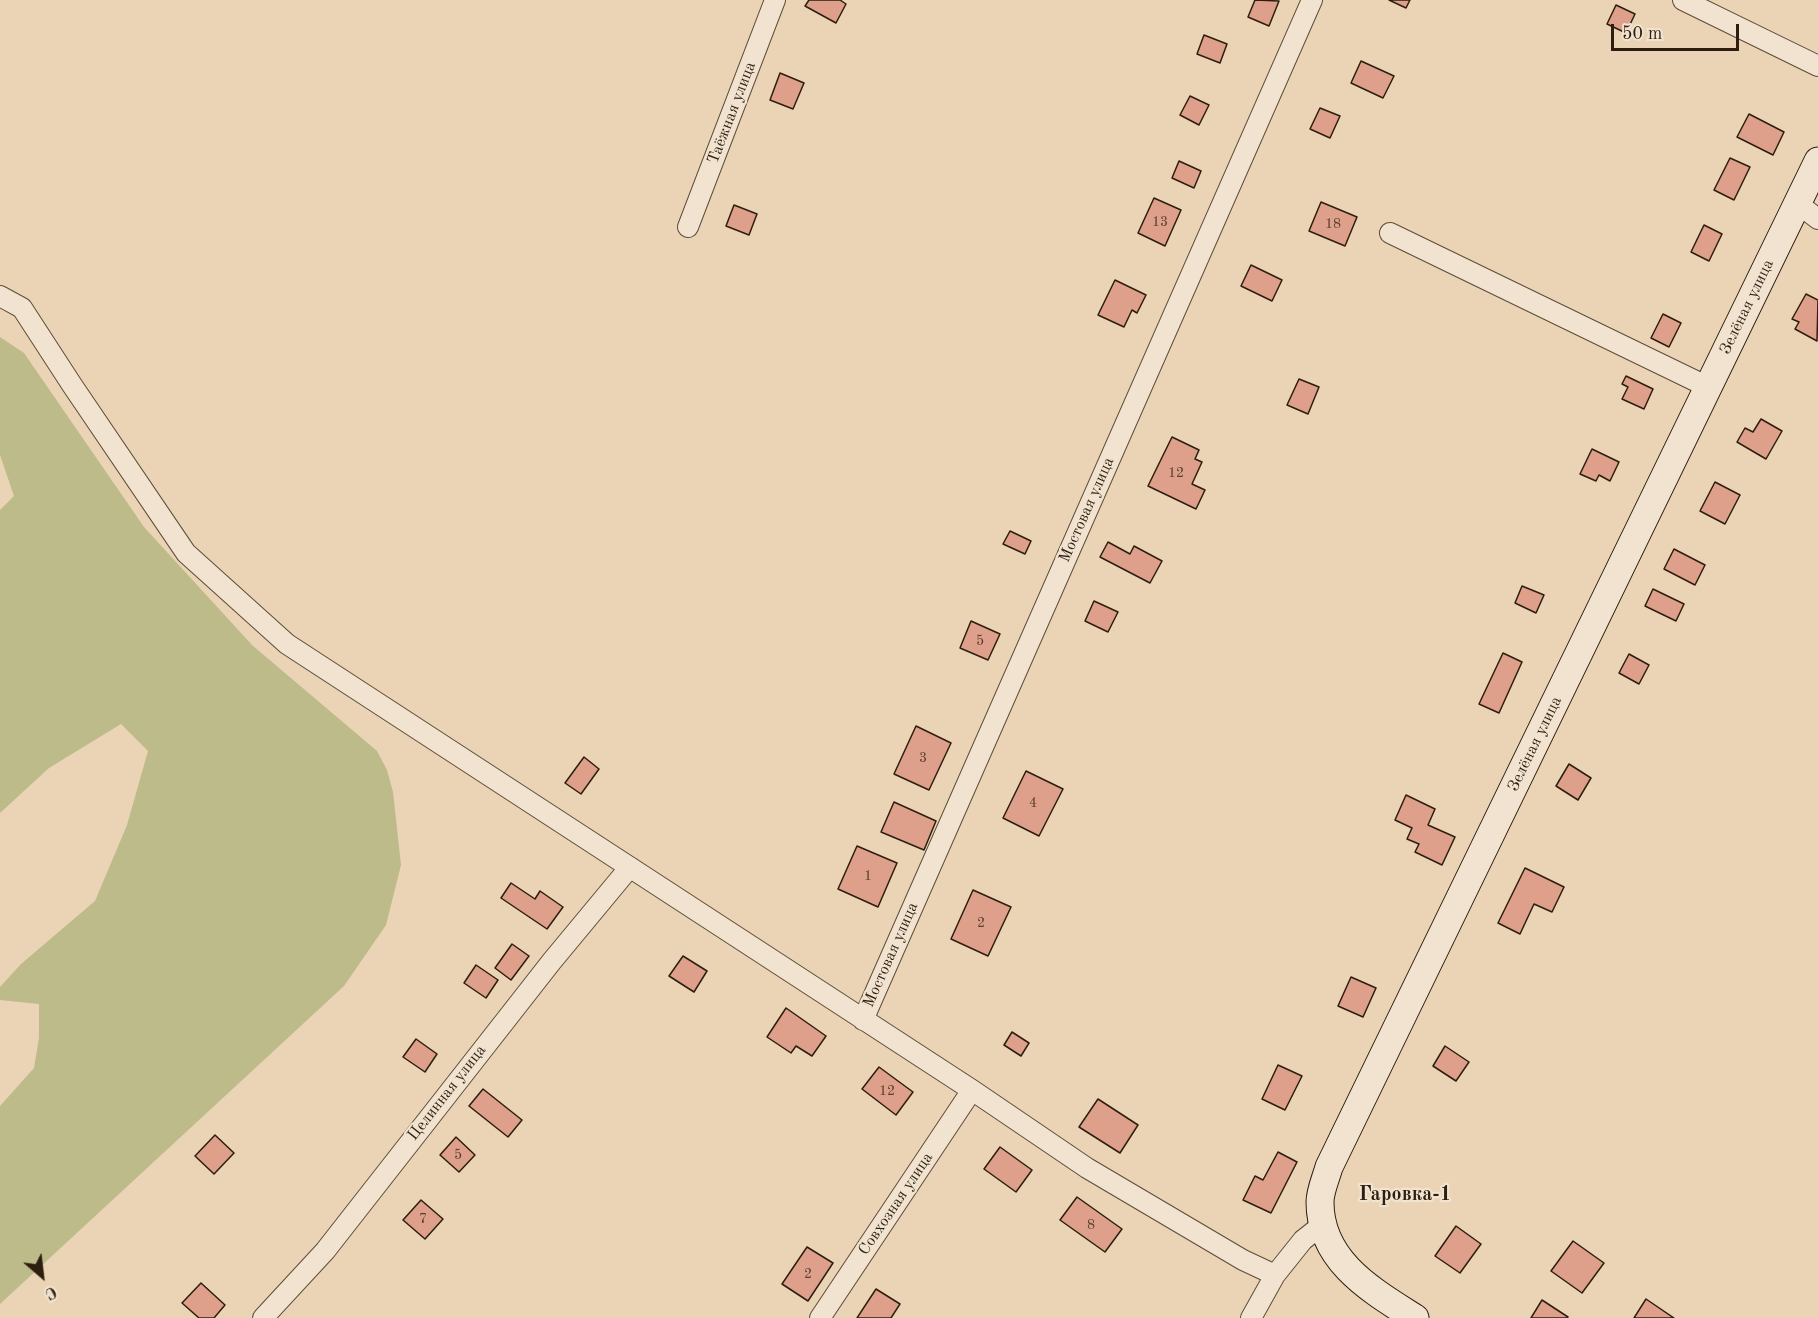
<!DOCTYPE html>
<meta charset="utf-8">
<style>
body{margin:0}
#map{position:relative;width:1818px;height:1318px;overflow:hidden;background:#ead4b5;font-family:"Old Standard TT",serif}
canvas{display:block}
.north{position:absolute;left:12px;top:1246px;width:60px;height:60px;-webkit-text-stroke:4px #f1e3cf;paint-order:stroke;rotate:152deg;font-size:16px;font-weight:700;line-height:24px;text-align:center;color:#2d1e0f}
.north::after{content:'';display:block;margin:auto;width:21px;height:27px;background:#2d1e0f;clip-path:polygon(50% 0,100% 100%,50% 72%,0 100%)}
.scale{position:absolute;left:1611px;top:24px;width:128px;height:27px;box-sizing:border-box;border:3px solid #2d1e0f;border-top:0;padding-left:8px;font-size:18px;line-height:21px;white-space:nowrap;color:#2d1e0f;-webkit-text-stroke:4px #f1e3cf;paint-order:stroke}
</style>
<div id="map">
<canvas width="1818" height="1318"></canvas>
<div class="north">С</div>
<div class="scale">50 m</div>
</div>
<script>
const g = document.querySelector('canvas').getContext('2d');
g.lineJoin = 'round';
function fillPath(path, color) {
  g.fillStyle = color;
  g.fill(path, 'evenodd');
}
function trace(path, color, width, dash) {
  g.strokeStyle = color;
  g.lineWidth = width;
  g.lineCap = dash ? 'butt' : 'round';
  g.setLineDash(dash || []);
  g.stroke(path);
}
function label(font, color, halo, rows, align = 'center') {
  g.font = font + ' "Old Standard TT",serif';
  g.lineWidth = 4.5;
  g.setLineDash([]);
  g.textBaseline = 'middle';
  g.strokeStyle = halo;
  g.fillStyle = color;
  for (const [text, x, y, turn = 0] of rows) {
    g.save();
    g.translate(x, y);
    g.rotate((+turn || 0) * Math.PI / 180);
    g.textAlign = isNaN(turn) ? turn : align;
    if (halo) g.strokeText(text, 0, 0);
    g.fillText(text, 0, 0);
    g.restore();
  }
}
fillPath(new Path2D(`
 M0,337L24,353L144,527L252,645L377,751L387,770L393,792L401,865L386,925L344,986L0,1304V1106L34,1068L39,1038V1004L0,1000V987L21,964L95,901L127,825L148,751L121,724L49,768L0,813V510L14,496L0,455Z`), '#bdbb89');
const building = new Path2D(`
 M809,0H840L846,4L836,23L805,6Z
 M1255,0L1279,1L1269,26L1248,17Z
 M1389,0H1410L1406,8Z
 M1616,5L1635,14L1626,33L1607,24Z
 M1204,35L1227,44L1220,63L1197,54Z
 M1361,61L1394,76L1383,98L1351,83Z
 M780,73L804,83L793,109L770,100Z
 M1190,96L1209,105L1199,125L1180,115Z
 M1320,108L1340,116L1330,138L1310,129Z
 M1749,114L1784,132L1773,155L1737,137Z
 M1730,158L1750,167L1734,200L1714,190Z
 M1179,161L1201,171L1194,188L1172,178Z
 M1154,198L1181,210L1165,246L1138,233Z
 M1321,202L1357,217L1345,246L1309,231Z
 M734,205L757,214L749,235L726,226Z
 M1704,225L1722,234L1709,261L1691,252Z
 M1251,265L1282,280L1272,301L1241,286Z
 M1115,280L1146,295L1137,313L1132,310L1124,327L1098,315Z
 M1806,294L1818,300L1817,341L1795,329L1799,322L1792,319Z
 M1663,314L1681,323L1669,347L1651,338Z
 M1626,376L1653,389L1644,409L1622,399L1628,387L1622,384Z
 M1299,379L1319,387L1308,414L1287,405Z
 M1761,419L1782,431L1766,459L1737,442L1745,428L1753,432Z
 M1172,437L1199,450L1195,459L1202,462L1192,484L1205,490L1196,509L1148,486Z
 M1592,449L1619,462L1610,481L1599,475L1596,481L1580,474Z
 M1715,482L1740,495L1725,524L1700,511Z
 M1010,531L1031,541L1025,554L1003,544Z
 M1108,542L1130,554L1134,546L1162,561L1150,583L1100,557Z
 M1674,549L1705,565L1695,585L1664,569Z
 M1522,586L1544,595L1536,613L1515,603Z
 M1653,589L1684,604L1676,621L1645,606Z
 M1094,601L1118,612L1108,632L1085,621Z
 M971,621L1000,634L988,660L960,648Z
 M1503,653L1522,662L1499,713L1479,704Z
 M1629,654L1649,665L1639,684L1619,673Z
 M916,726L951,743L929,790L894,774Z
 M584,757L599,769L581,794L565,783Z
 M1569,764L1591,778L1578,800L1556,786Z
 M1026,771L1063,789L1039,836L1003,818Z
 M1406,795L1435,809L1428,825L1455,837L1442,865L1415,852L1419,844L1407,839L1412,828L1395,820Z
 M894,802L936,821L924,850L881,832Z
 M857,846L897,863L878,907L838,889Z
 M1525,868L1564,887L1552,912L1534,904L1520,934L1498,923Z
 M511,883L535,899L540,891L563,907L547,929L501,898Z
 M973,890L1011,907L988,956L951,939Z
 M512,944L529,956L511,980L495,968Z
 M683,956L707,971L694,992L669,976Z
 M476,965L498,980L486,998L464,983Z
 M1351,977L1376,988L1363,1017L1338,1006Z
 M786,1008L826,1036L812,1056L796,1046L791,1053L767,1037Z
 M1012,1032L1029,1043L1021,1056L1004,1045Z
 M416,1039L437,1054L425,1072L403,1057Z
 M1445,1046L1469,1062L1456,1081L1433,1066Z
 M1278,1065L1302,1076L1285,1110L1262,1099Z
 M879,1067L913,1092L896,1115L862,1089Z
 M483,1089L522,1120L508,1137L469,1106Z
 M1098,1099L1138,1125L1120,1153L1079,1127Z
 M215,1135L234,1153L214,1174L195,1156Z
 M456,1137L475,1155L459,1172L440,1155Z
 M1000,1147L1032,1170L1016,1192L984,1169Z
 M1278,1152L1297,1162L1271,1213L1243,1200L1255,1176L1263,1180Z
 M1077,1197L1122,1229L1105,1252L1060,1220Z
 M421,1200L443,1219L425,1239L403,1220Z
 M1456,1226L1481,1244L1460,1273L1435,1256Z
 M1573,1241L1604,1263L1582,1293L1551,1271Z
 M807,1247L833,1263L808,1301L782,1284Z
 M201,1283L225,1305L214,1318H199L182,1303Z
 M876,1289L900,1304L891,1318H857Z
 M1646,1299L1674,1318H1634Z
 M1542,1300L1568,1317L1567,1318H1531Z`);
fillPath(building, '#dea08a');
trace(building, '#2d1e0f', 1.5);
const minor = new Path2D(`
 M1683,0L1818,66
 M1797,203L1818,219
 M688,227L775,0
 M1390,233L1708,387
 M0,296L22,308L72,385L186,553L287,644L972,1090L1087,1168L1243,1260L1275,1275
 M863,1020L1312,0
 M263,1318L325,1251L552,961L630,867
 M820,1318L972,1090
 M1251,1318L1275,1275L1303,1240L1322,1225`);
const secondary = new Path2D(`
 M1415,1318C1371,1290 1320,1261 1320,1202C1320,1191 1326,1178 1329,1167L1818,161`);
trace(minor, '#5c4c38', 22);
trace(secondary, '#2d1e0f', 29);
trace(minor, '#f1e3cf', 20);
trace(secondary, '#f1e3cf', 27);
label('14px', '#593e2e', null, [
 ["13",1160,222],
 ["18",1333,224],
 ["12",1176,473],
 ["5",980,641],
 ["3",923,758],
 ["4",1033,803],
 ["1",868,876],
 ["2",981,923],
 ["12",887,1091],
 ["5",458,1155],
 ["7",423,1219],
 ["8",1091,1225],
 ["2",808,1274]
]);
label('16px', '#2d1e0f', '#f1e3cf', [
 ["Таёжная улица",732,113,-69],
 ["Зелёная улица",1747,307,-64],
 ["Мостовая улица",1087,510,-66],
 ["Зелёная улица",1535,744,-64],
 ["Мостовая улица",891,955,-66],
 ["Целинная улица",447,1093,-52],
 ["Совхозная улица",896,1204,-56]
]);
label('bold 20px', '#2d1e0f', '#f1e3cf', [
 ["Гаровка-1",1405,1195]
]);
</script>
